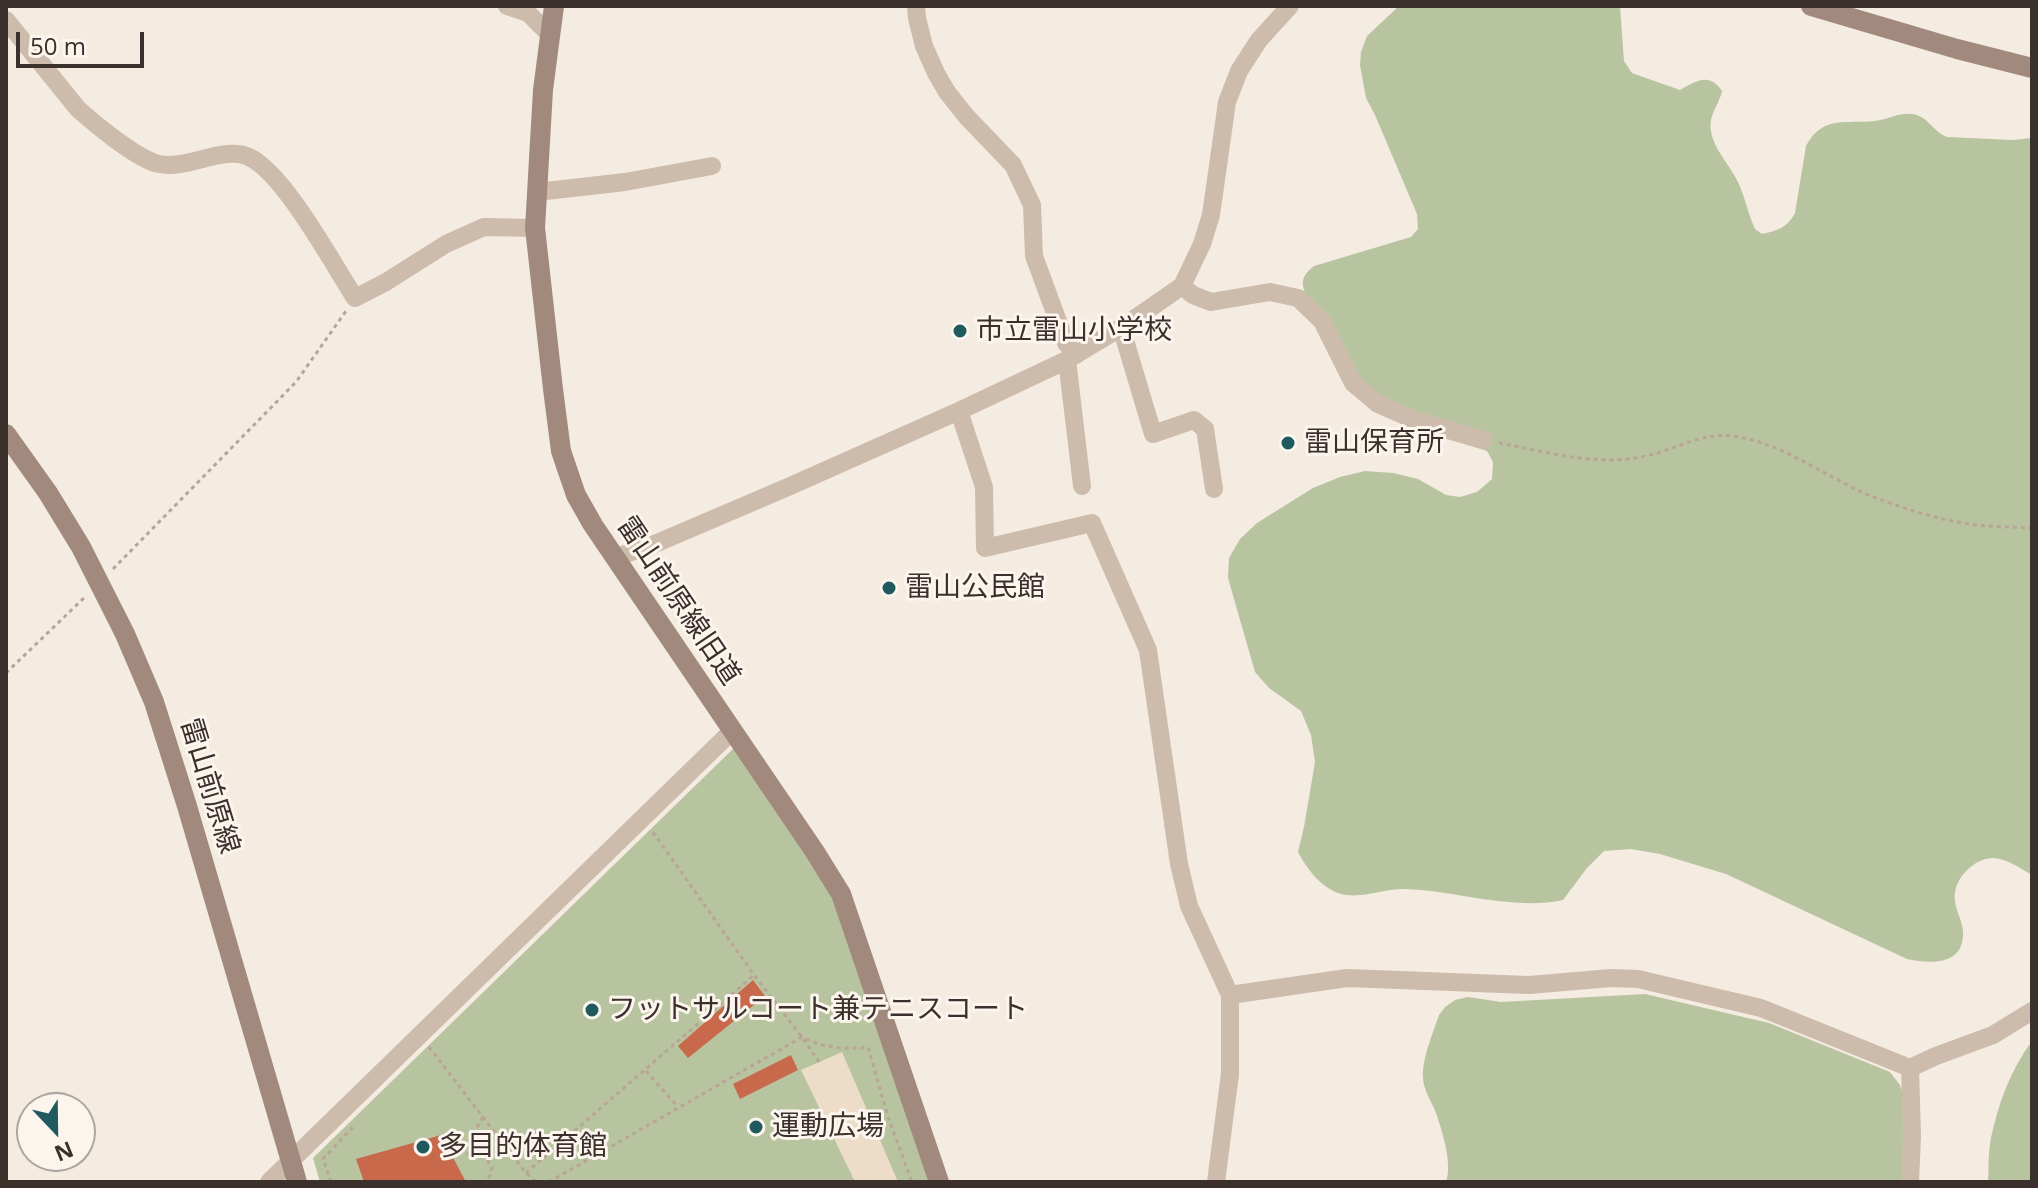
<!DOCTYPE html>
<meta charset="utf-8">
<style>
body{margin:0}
#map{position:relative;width:2038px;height:1188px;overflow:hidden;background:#f4ebe1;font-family:"Open Sans",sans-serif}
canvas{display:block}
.frame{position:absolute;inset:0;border:8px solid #3b302b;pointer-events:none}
.north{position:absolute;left:16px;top:1092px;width:80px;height:80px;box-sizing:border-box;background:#fbf5ee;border:2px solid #aea6a0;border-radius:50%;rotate:158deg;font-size:22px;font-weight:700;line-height:32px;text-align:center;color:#3b302b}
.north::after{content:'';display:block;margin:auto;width:28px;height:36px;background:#1f5a5e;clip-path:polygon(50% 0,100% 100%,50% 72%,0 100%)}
.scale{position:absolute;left:16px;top:32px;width:128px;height:36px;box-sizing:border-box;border:4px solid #3b302b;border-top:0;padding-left:10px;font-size:24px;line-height:28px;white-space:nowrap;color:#3b302b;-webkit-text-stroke:6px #fbf5ee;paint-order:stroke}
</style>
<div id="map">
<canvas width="2038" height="1188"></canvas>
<div class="frame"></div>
<div class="north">N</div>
<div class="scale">50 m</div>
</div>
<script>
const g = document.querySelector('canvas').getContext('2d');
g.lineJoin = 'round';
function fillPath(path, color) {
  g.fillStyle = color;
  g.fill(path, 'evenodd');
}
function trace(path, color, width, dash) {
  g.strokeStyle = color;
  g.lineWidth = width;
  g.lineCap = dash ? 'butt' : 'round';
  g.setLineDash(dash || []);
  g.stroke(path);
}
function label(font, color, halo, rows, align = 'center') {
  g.font = font + ' "Open Sans","Noto Sans JP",sans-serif';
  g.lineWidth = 6;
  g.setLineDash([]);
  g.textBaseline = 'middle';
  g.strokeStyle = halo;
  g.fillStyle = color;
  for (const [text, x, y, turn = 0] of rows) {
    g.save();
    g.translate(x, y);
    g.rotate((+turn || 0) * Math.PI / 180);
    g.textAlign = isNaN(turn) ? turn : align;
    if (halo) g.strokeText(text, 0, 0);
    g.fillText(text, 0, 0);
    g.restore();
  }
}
fillPath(new Path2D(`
 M1399,6H1620L1624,61L1632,73L1680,90C1696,81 1709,72 1722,91C1720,101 1713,110 1711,120C1707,143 1729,163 1738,182C1745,197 1748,214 1755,229L1762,234C1777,231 1788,227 1795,213L1806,146C1824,112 1851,126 1880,120C1892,118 1903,111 1917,115C1929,119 1935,133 1947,137L2013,140L2032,138V875C2020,868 2006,858 1992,858C1972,859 1952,881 1955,901C1956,911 1962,920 1963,931C1965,966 1930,964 1907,959L1726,874L1660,854L1631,849L1604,851L1587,868L1563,900C1510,911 1456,890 1403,889C1383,889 1361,899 1341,894C1321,888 1307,869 1298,852L1304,827L1315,762L1311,735L1301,711L1269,688L1255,672L1228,578L1229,558L1240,539L1257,523L1313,488L1340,477L1365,471L1393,473L1418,479L1446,495L1460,497L1477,492L1492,479L1493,462L1487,451L1466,444L1377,394L1360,377L1306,295C1300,281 1303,275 1314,266L1411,237L1418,229L1417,214L1375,115L1366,98L1360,65L1361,52L1367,36Z
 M736,746L837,898L935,1182H320L313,1158Z
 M1645,994L1769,1023L1890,1072L1900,1085L1905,1100L1904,1169L1901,1182H1446C1453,1164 1442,1131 1436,1113C1432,1102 1423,1090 1423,1077C1422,1059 1433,1033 1439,1015L1445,1007L1455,1000L1468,997L1501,1002Z
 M2032,1041V1182H1988C1989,1168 1988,1152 1991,1138C1998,1104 2011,1069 2032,1041Z`), '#b8c4a0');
fillPath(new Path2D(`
 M842,1052L898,1182H855L801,1070Z`), '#ecdcc8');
fillPath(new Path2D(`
 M753,980L765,996L688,1058L678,1046Z
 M791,1055L798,1070L740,1099L733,1084Z
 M441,1135L466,1182H364L356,1159Z`), '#c8694b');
trace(new Path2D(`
 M1499,443C1548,452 1599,468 1650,455C1676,449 1703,432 1732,436C1782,442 1825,477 1871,496C1905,509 1941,521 1977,525C1995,527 2014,527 2032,528
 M113,569L296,382L346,311
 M6,673L85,597
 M653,832L754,975L802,1037L819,1062
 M429,1047L526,1173L536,1182
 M646,1071L678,1107
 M483,1117L466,1146L468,1154L474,1157L484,1156L492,1167L490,1175L486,1182
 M526,1173L754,975
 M331,1182L323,1159L353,1127
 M549,1182L802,1037C824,1048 844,1050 868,1047L888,1117L912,1182`), '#b9a596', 3, [4, 4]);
trace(new Path2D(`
 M507,6L528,13L550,35
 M916,6L917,18L924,46L936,73L947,92L966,116L1013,165L1032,205L1034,256L1066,343L1076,355
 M6,20L78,109C95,124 138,160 159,164C187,170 225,145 249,157C284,173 333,264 355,298L386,282L446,244L484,227L535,228
 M537,192L625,182L712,166
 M1182,286L1193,295L1211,302L1270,292L1298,298L1322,321L1353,383L1378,404L1417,421L1483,440
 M1121,327L1153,434L1194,420L1205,429L1214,489
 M1067,360L1082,486
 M959,411L984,487L985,548L1092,523L1148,650L1179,864L1189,906L1230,995V1074L1216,1182
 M616,557L650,546L788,487L959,411L1067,360L1130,322L1182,286L1202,244L1211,215L1227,102L1239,71L1259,40L1290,6
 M1230,995L1347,978L1529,985L1611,978L1638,979L1761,1008L1910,1068L1936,1056L1993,1035L2032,1011
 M1910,1068L1912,1136L1910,1182
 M269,1182L732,731`), '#cdbbac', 18);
trace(new Path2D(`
 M554,6L543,90L535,228L553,389L561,451L576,495L593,525L815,852L841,894L939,1182
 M1811,6L1957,49L2032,68
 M6,434L48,493L81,547L125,634L154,702L187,806L297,1182`), '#a18a7d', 20);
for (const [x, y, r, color] of [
 [960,331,8,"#1f5a5e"],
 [1288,443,8,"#1f5a5e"],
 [889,588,8,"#1f5a5e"],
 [592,1010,8,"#1f5a5e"],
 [756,1127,8,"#1f5a5e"],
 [423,1147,8,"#1f5a5e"]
]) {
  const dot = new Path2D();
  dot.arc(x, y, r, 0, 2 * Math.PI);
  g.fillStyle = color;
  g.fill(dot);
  trace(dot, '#fbf5ee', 3);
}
label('28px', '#3b302b', '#fbf5ee', [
 ["市立雷山小学校",976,331],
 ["雷山保育所",1304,443],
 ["雷山公民館",905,588],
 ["フットサルコート兼テニスコート",608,1010],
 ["運動広場",772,1127],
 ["多目的体育館",439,1147]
], 'left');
label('28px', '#3b302b', '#fbf5ee', [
 ["雷山前原線旧道",678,601,56],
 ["雷山前原線",209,786,73]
]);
</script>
